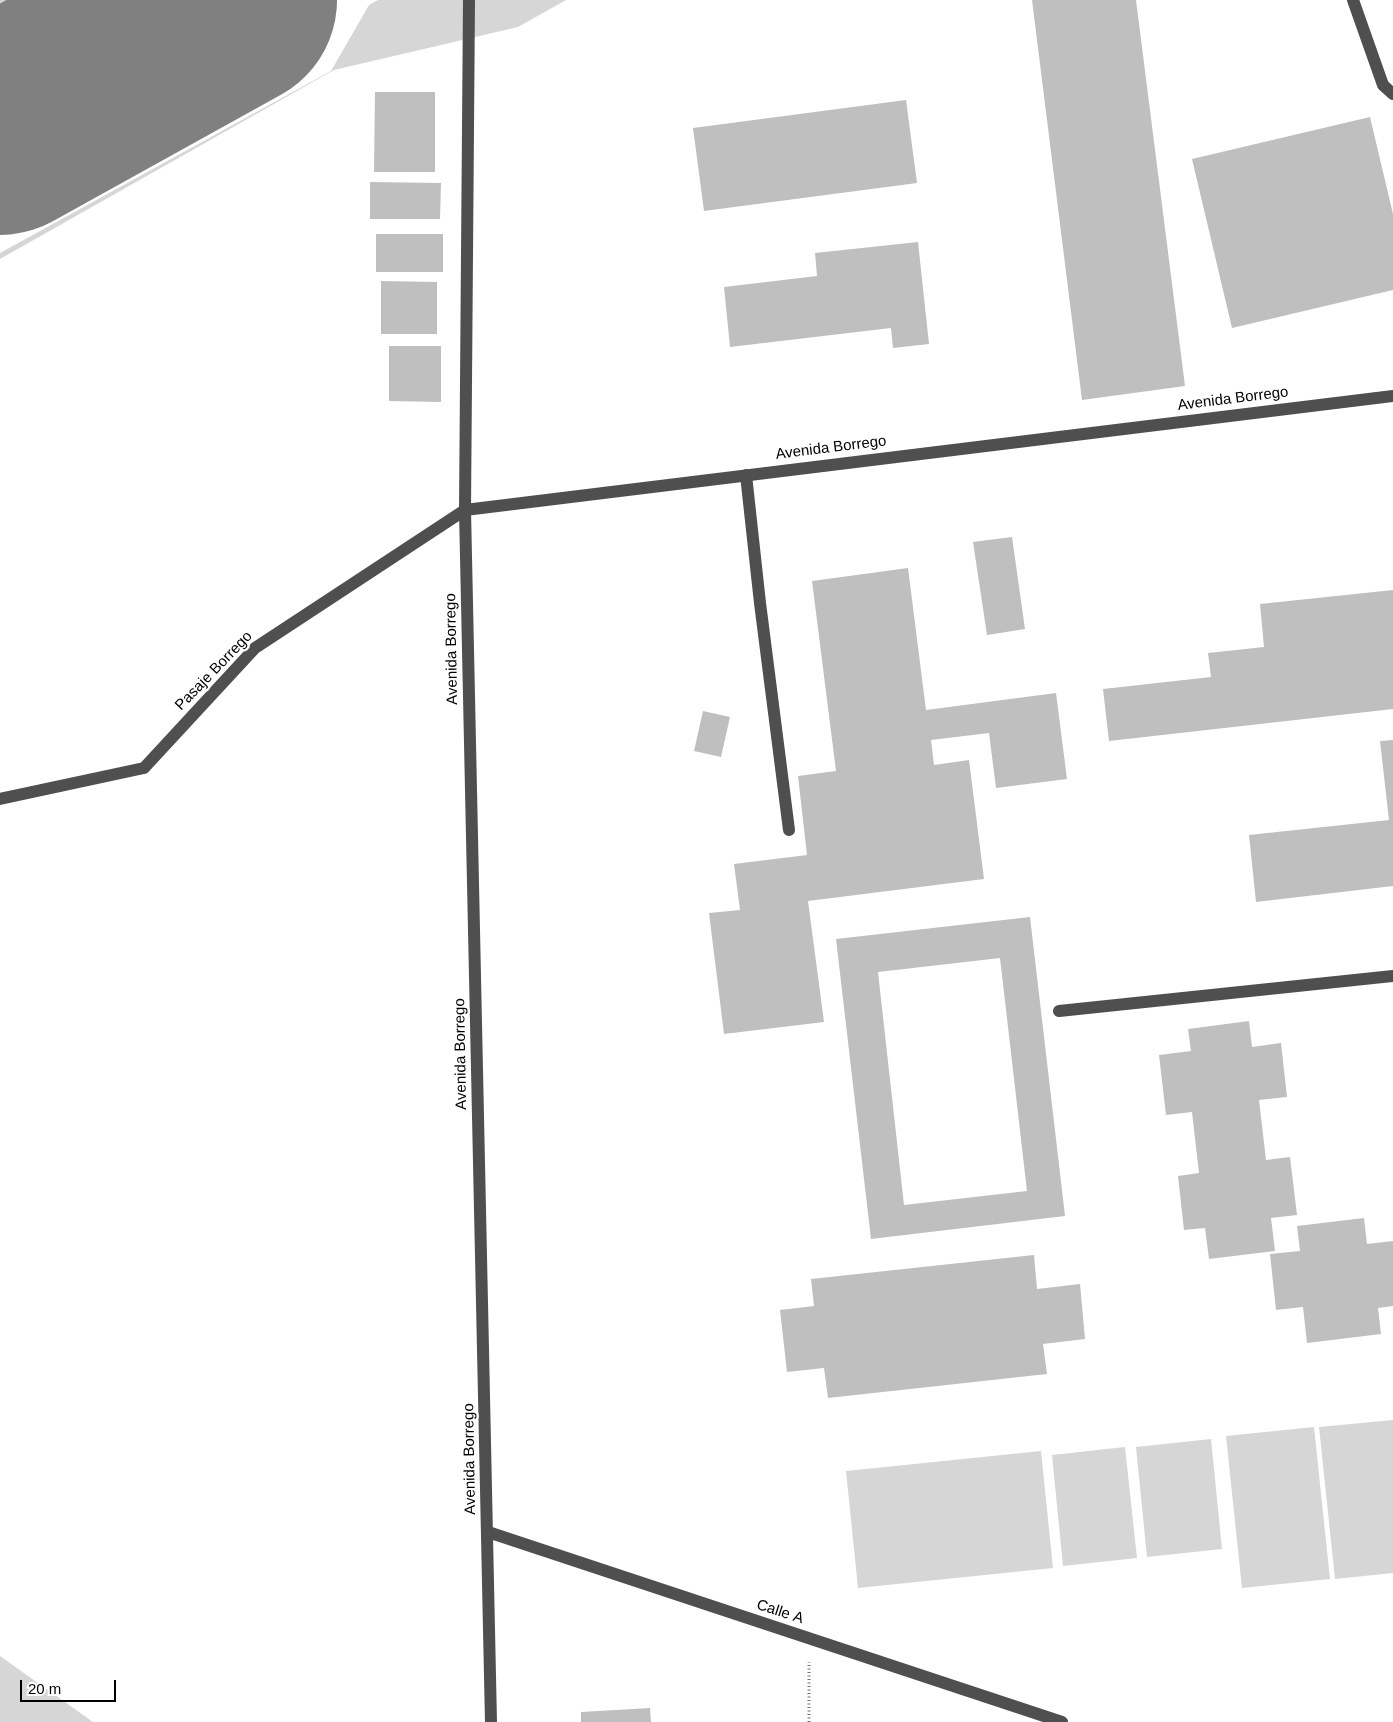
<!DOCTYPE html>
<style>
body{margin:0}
#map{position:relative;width:1393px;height:1722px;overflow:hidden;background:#fff;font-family:Helvetica,sans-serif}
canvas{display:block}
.scale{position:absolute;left:20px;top:1680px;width:96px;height:22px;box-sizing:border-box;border:2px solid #000;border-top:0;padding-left:6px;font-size:15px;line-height:18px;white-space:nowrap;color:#000;-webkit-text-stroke:4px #fff;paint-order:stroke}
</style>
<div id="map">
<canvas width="1393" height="1722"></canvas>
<div class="scale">20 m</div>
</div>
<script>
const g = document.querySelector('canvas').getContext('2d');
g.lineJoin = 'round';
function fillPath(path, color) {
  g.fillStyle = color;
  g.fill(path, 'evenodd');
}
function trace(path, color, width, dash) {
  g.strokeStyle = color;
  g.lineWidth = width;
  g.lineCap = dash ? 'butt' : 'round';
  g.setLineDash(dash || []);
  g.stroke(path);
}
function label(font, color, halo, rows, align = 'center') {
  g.font = font + ' Helvetica,sans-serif';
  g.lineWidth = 4.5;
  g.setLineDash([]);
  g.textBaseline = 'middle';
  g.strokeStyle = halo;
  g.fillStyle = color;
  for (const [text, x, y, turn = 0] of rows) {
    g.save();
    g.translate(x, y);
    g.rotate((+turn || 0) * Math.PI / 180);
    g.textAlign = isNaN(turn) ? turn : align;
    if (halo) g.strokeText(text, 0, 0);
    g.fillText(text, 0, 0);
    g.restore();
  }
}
fillPath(new Path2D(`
 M0,0H45L0,25Z
 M378,0H566L518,27L334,70L0,259V253L331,71L369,5Z
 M1393,1420V1573L1335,1579L1319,1427Z
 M1314,1427L1330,1579L1242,1588L1226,1436Z
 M1211,1439L1222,1549L1147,1557L1136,1447Z
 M1125,1447L1137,1558L1063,1566L1052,1455Z
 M1041,1451L1053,1568L858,1588L846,1471Z
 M0,1656L93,1722H0Z`), '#d6d6d6');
trace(new Path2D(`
 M0,127L229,0`), '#808080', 216);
fillPath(new Path2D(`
 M1032,0H1136L1185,386L1082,400Z
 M375,92H435V172H374Z
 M906,100L917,183L704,211L693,128Z
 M1370,117L1393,214V290L1232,328L1192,159Z
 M370,182L441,183L440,219H370Z
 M376,234H443V272H376Z
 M918,242L929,344L893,348L891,328L730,347L724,287L817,276L815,253Z
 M381,281L437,282V334H381Z
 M389,346H441V402L389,401Z
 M1012,537L1025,629L987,635L973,542Z
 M908,568L926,710L1056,693L1067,779L996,788L989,733L931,740L934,765L969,760L984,879L808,901L824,1022L724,1034L709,913L740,910L734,864L807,855L798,776L836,771L812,581Z
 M1393,590V709L1109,741L1103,689L1211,677L1208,653L1264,647L1260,604Z
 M703,711L730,717L721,757L694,751Z
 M1393,740V886L1256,902L1249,835L1389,820L1380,741Z
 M1030,917L1065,1216L871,1239L836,939ZM1000,958L1027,1191L904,1205L878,972Z
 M1249,1021L1252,1047L1281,1043L1287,1097L1259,1100L1266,1160L1290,1157L1297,1215L1271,1218L1275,1251L1209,1259L1205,1228L1184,1230L1178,1176L1199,1173L1192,1112L1166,1115L1159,1055L1191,1051L1188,1029Z
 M1364,1218L1367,1244L1393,1241V1306L1378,1308L1381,1334L1307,1343L1303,1307L1276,1310L1270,1254L1300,1251L1297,1226Z
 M1034,1255L1037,1289L1080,1284L1085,1339L1043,1344L1047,1374L828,1398L824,1368L787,1372L780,1310L814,1306L811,1279Z
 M650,1708L651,1722H581V1712Z`), '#bfbfbf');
trace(new Path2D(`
 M809,1722V1662`), '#717171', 3, [1, 2.5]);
trace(new Path2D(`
 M469,0L465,510L491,1722
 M1353,0L1383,85L1393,94
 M746,475L760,603L789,830
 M0,799L144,768L255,648L465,510L1393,396
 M1059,1011L1393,976
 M488,1532L1062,1722`), '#4f4f4f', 12);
label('15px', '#000', '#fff', [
 ["Avenida Borrego",1233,399,-7],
 ["Avenida Borrego",831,448,-7],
 ["Avenida Borrego",452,649,-91],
 ["Pasaje Borrego",214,671,-46],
 ["Avenida Borrego",461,1054,-91],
 ["Avenida Borrego",470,1459,-91],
 ["Calle A",780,1612,18]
]);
</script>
